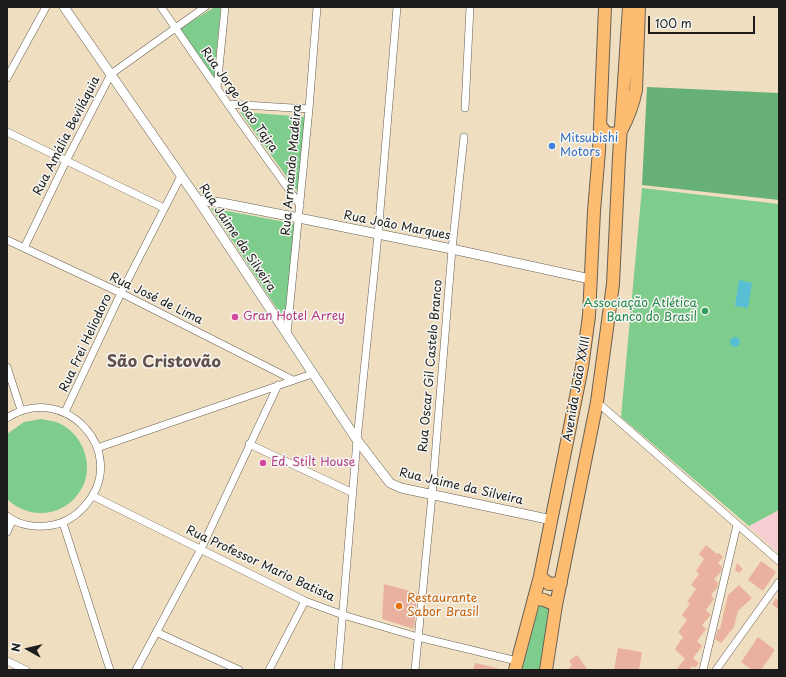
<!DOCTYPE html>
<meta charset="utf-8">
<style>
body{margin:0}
#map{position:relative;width:786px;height:677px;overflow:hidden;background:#f0dec0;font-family:"Playpen Sans",sans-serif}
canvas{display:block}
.frame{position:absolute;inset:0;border:8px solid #1c1c1c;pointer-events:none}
.north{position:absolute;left:8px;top:629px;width:40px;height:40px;-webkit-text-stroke:3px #f6f6f2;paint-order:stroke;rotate:278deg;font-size:11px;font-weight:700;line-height:16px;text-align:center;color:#1c1c1c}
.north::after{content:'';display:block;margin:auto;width:14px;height:18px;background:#1c1c1c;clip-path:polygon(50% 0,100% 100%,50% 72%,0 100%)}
.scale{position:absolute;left:648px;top:16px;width:107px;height:18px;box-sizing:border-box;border:2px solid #1c1c1c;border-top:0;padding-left:5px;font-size:12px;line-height:14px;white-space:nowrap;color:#1c1c1c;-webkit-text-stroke:3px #f6f6f2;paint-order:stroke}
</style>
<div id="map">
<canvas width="786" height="677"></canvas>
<div class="frame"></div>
<div class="north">N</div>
<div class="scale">100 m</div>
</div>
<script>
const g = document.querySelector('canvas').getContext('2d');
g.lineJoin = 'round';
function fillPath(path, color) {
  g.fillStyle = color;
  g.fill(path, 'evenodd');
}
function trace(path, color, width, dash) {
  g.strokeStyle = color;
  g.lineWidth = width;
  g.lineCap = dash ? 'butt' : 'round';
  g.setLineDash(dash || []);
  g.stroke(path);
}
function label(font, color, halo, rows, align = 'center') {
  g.font = font + ' "Playpen Sans",sans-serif';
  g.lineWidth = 3;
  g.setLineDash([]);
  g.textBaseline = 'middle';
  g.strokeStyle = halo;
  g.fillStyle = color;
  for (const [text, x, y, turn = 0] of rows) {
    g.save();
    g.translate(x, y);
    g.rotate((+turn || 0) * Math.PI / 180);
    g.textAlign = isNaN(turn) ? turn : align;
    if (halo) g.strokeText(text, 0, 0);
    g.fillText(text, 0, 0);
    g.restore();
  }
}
fillPath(new Path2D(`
 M779,510V554L749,526Z`), '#f7cfd2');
fillPath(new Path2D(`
 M215,7H221L214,77L179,29Z
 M240,112L306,117L300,195Z
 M642,188L779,204V510L749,526L621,417Z
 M211,208L296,224L285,321Z
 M41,419C46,420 52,421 56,422C82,431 95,465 82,488C66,517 30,521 7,499V434L24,422Z
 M540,603L550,606L541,670H522Z`), '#7fcd8c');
fillPath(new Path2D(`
 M647,87L779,93V200L642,185Z`), '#67b078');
fillPath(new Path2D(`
 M739,280L752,283L748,308L735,306Z
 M730 342a5 5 0 1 1 10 0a5 5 0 1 1-10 0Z`), '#57bed4');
fillPath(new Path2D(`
 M706,545L717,554L719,553L723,557L718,563L722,567L721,572L714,579L718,583L717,588L711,595L714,599L706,610L711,615L710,616L702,625L706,629L697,641L702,646L693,658L699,663L695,668L692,666L689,670H676L685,659L675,649L683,637L678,632L687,620L682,615L690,604L687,602L696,589L691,585L699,574L696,571L704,559L699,554Z
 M761,561L776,572L763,591L748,580Z
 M737,563L743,569L739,573L735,570Z
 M384,584L417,593L414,629L382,619Z
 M739,585L752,598L738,611L734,627L721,643L715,639L718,629H720L728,595Z
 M776,598L779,601V610L772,604Z
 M758,637L775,650L761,670H752L741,662Z
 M618,648L642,652L639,670H614Z
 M577,655L588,670H567L572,665L569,661Z
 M475,663L497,668V670H473Z`), '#eab29e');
const minor = new Path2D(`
 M161,7L241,123L300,205
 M7,78L46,7
 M217,88L225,7
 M228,104L309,109
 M465,108L470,7
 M7,132L164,208
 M7,240L121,293L293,380
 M24,248L66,161L111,74L205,7
 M287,334L309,109L317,7
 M7,367L21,410
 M597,402L779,561
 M65,412L121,293L181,176
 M7,418C65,381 128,451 88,502C79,514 68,522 53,525C38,528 19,526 7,516
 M249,444L353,493
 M97,448L312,374
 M93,496L305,601L343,615L418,637L517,661
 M63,523L110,670
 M7,532L12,521
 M156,632L239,670
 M7,661L26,670
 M136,670L201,549L278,385
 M269,670L305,601
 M338,670L357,440L378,235L397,7
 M415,670L432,495L452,249L464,137
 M703,670L737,525
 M716,670L779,582`);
const tertiary = new Path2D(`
 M64,7L198,200L357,440L390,483L401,488L552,520
 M198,200L222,203L299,218L452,249L590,279`);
const primary = new Path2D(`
 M600,125L606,133L613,134L621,131C628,118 633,105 636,90L639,7
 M540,576L549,584L561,583
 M534,598L544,600L556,605
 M515,670L540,576L582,367L589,316L594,211L599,151L605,7
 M546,670L556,605L597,402L613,284L619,157L629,7`);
trace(minor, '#666055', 8);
trace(tertiary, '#666055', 10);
trace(primary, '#666055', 14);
trace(minor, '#fff', 7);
trace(tertiary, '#fff', 9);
trace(primary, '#fdbc70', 12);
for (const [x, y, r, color] of [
 [552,146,4,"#3f7fe0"],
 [705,311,4,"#2e9e5b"],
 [235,317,4,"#d1479c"],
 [263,463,4,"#d1479c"],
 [399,606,4,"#e8710a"]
]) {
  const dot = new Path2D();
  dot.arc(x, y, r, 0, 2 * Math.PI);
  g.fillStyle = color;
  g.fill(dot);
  trace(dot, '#f6f6f2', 1.5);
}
label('12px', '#1c1c1c', '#f6f6f2', [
 ["Rua Jorge Joao Tajra",239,100,55],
 ["Rua Amália Beviláquia",67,136,-63],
 ["Rua Armando Madeira",292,170,-85],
 ["Rua João Marques",397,226,11],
 ["Rua Jaime da Silveira",237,238,56],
 ["Rua José de Lima",156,299,26],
 ["Rua Frei Heliodoro",86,343,-65],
 ["Rua Oscar Gil Castelo Branco",431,366,-85],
 ["Avenida João XXIII",577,389,-80],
 ["Rua Jaime da Silveira",461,487,13],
 ["Rua Professor Mario Batista",260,564,25]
]);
label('12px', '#366cbe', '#f6f6f2', [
 ["Mitsubishi",560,139],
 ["Motors",560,153]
], 'left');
label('12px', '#27864d', '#f6f6f2', [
 ["Associação Atlética",697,304],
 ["Banco do Brasil",697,318]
], 'right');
label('12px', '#b23c85', '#f6f6f2', [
 ["Gran Hotel Arrey",243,317],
 ["Ed. Stilt House",271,463]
], 'left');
label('12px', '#c56008', '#f6f6f2', [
 ["Restaurante",407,599],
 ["Sabor Brasil",407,613]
], 'left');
label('bold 16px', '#64504a', '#f6f6f2', [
 ["São Cristovão",164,363]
]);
</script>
